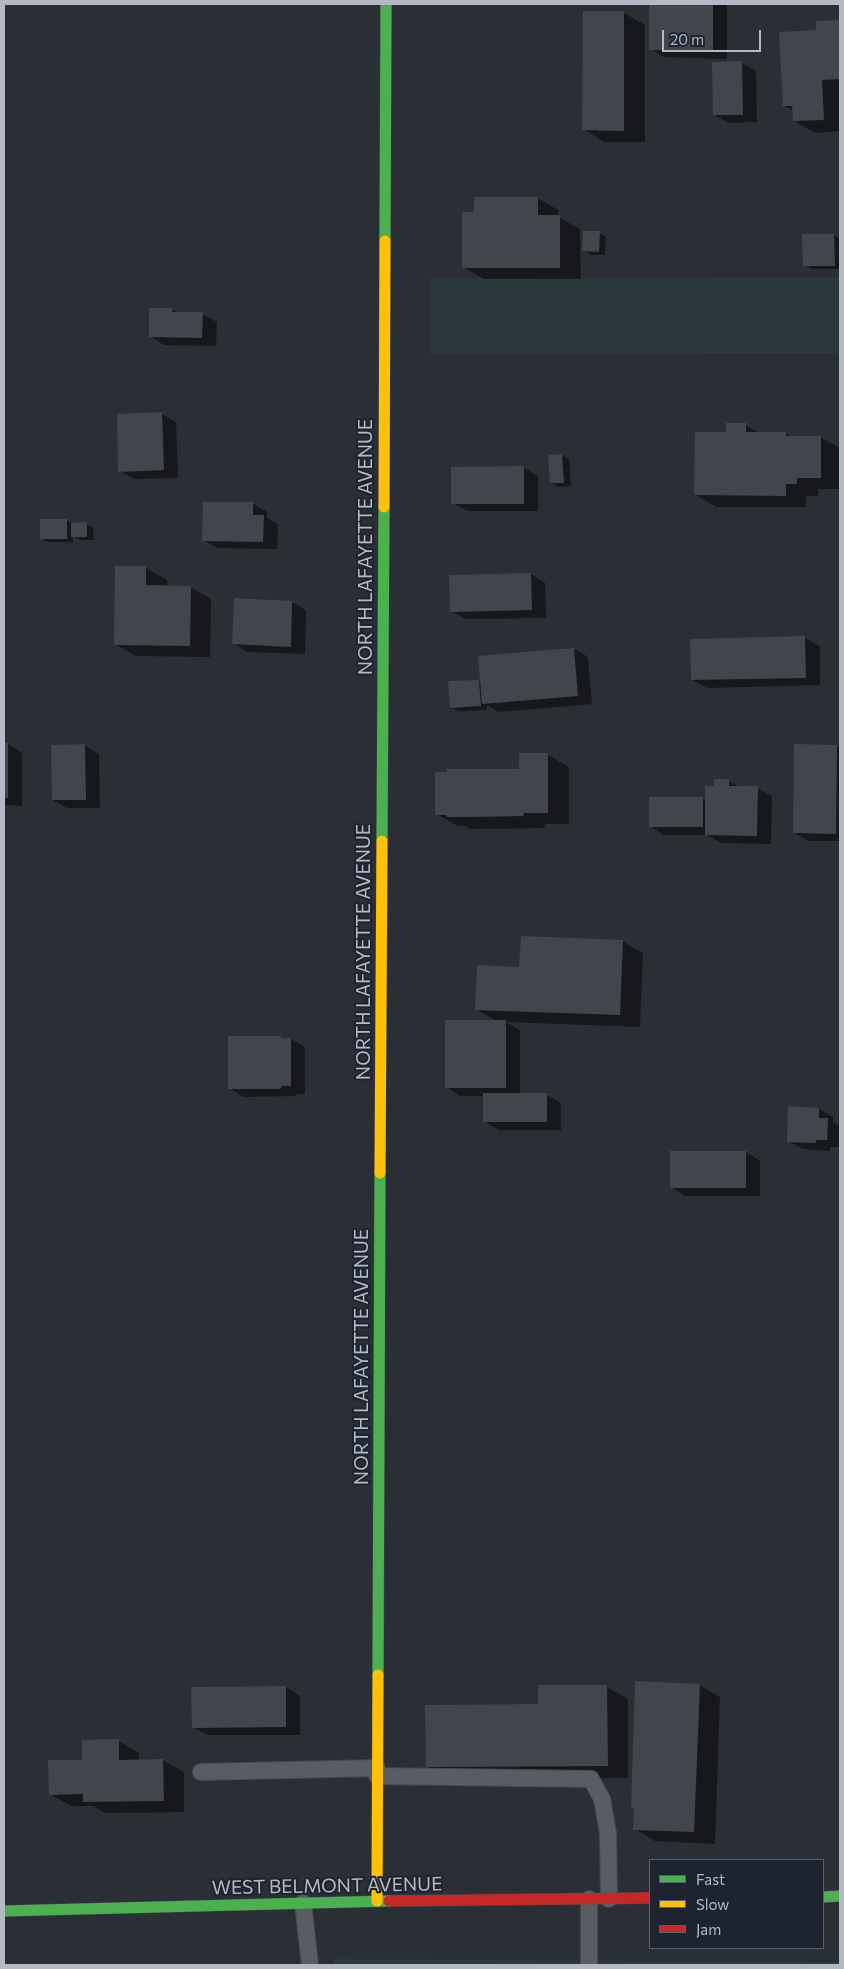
<!DOCTYPE html>
<style>
body{margin:0}
#map{position:relative;width:844px;height:1969px;overflow:hidden;background:#2a2e35;font-family:Commissioner,sans-serif}
canvas{display:block}
.frame{position:absolute;inset:0;border:5px solid #b4bac5;pointer-events:none}
.legend{position:absolute;left:649px;top:1859px;width:175px;height:90px;box-sizing:border-box;background:#1e242f;border:1px solid #5a606b;margin:0;padding:6px 9px;list-style:none;font-size:15px;color:#b4bac5}
.legend li{display:flex;align-items:center;gap:10px;height:25px}
.legend b{width:25px;border:1px solid #5a606b}
.scale{position:absolute;left:662px;top:30px;width:99px;height:22px;box-sizing:border-box;border:2px solid #b4bac5;border-top:0;padding-left:6px;font-size:15px;line-height:18px;white-space:nowrap;color:#b4bac5;-webkit-text-stroke:4px #1e242f;paint-order:stroke}
</style>
<div id="map">
<canvas width="844" height="1969"></canvas>
<div class="frame"></div>
<ul class="legend">
<li><b style="height:6px;background:#4caf50"></b>Fast</li>
<li><b style="height:6px;background:#ffc107"></b>Slow</li>
<li><b style="height:6px;background:#c62828"></b>Jam</li>
</ul>
<div class="scale">20 m</div>
</div>
<script>
const g = document.querySelector('canvas').getContext('2d');
g.lineJoin = 'round';
function fillPath(path, color) {
  g.fillStyle = color;
  g.fill(path, 'evenodd');
}
function trace(path, color, width, dash) {
  g.strokeStyle = color;
  g.lineWidth = width;
  g.lineCap = dash ? 'butt' : 'round';
  g.setLineDash(dash || []);
  g.stroke(path);
}
function label(font, color, halo, rows, align = 'center') {
  g.font = font + ' Commissioner,sans-serif';
  g.lineWidth = 4;
  g.setLineDash([]);
  g.textBaseline = 'middle';
  g.strokeStyle = halo;
  g.fillStyle = color;
  for (const [text, x, y, turn = 0] of rows) {
    g.save();
    g.translate(x, y);
    g.rotate((+turn || 0) * Math.PI / 180);
    g.textAlign = isNaN(turn) ? turn : align;
    if (halo) g.strokeText(text, 0, 0);
    g.fillText(text, 0, 0);
    g.restore();
  }
}
fillPath(new Path2D(`
 M840,277V353L430,354V278Z
 M334,1959L840,1962V1965H334Z`), '#2a393b');
fillPath(new Path2D(`
 M651,4H727V59L664,57L650,49Z
 M584,12L624,13L645,25V142H604L584,129Z
 M840,21V131L815,133L794,121L793,111L784,105L817,31V22Z
 M741,63L756,71L757,122L729,123L714,115Z
 M537,198L558,210V217L580,229L581,279H484L463,267L475,213Z
 M599,233L606,237L605,255H591L584,250Z
 M834,235L840,239V269H812L804,265Z
 M173,310L178,313L202,314L217,322L216,346L164,345L150,336Z
 M162,414L176,422L178,478L134,479L120,471Z
 M745,425L760,433H785L792,437H820L840,448V489H818V496H806V507H716L696,495Z
 M562,455L569,459L571,486L558,487L551,483L550,456Z
 M452,468H524L538,476V511H467L452,503Z
 M252,503L267,512V518L278,524L277,549L218,548L203,540Z
 M66,520L73,524H86L93,528L94,540H80L73,536V542H48L41,538Z
 M146,568L167,580V587H190L211,599L210,657L136,656L115,644Z
 M531,574L545,583L546,618L466,619L451,611Z
 M235,600L292,602L306,610L305,654L247,652L233,643Z
 M805,638L820,646V685L707,688L692,680V640Z
 M574,649L588,657L592,704L498,712L487,705V710L458,711L451,707L479,681L482,683Z
 M4,744H8L22,753V806L4,805Z
 M84,745L99,754L100,808H67L53,800Z
 M837,746L840,748V841H809L794,833Z
 M548,755L569,767V824H545L544,828L469,829L466,826H458L437,814L448,773L521,771Z
 M729,781L741,788H757L772,796L771,844L721,843L707,835H664L650,826L703,799L707,801L715,788Z
 M622,941L643,953L640,1027L506,1022L520,1030V1095H547L561,1103V1130H499L484,1121V1096H460L446,1087L498,1022L476,1009L521,968Z
 M281,1038L291,1039L305,1047V1094H296L295,1096L243,1097L229,1088Z
 M819,1109L833,1117V1122L840,1126V1147H830V1151L803,1149L788,1141Z
 M746,1152L760,1161V1196H685L671,1187Z
 M699,1685L720,1697L715,1844L655,1841L635,1829V1809L632,1807Z
 M286,1687L300,1696V1735H208L193,1727Z
 M607,1687L628,1699V1778L448,1779L427,1767L539,1705Z
 M119,1741L139,1753V1761L163,1760L184,1772V1812L106,1813L93,1806H71L50,1794Z`), '#0007');
fillPath(new Path2D(`
 M649,4H713V51L649,50Z
 M583,11H624V131L582,130Z
 M840,20V79L822,80L824,120L793,121L792,106H783L779,32L816,30V21Z
 M742,61L743,115H713L712,62Z
 M474,197H538V215H560V268H462V212H474Z
 M583,231H600L599,252L582,251Z
 M802,234H834L835,266H803Z
 M149,308H173L172,312H203L202,338L149,337Z
 M162,412L164,470L118,472L117,414Z
 M726,423H746V432H786V436H821V478H797V484H786V496L694,495L695,432H726Z
 M562,454L564,483H550L548,455Z
 M524,466V504H451V467Z
 M203,502H253V515H264L263,542L202,541Z
 M40,519H67V539H40Z
 M87,522V537H71V523Z
 M115,566H146V585L191,586L190,646L114,645Z
 M531,573L532,610L450,612L449,575Z
 M234,598L292,601L291,647L232,644Z
 M805,636L806,678L691,680L690,639Z
 M574,648L578,696L482,704L478,656Z
 M479,680L481,706L450,708L448,681Z
 M4,743H8V798H4Z
 M85,744L86,800H52L51,745Z
 M794,744L837,745L836,834L793,833Z
 M519,753H548V813H524L523,816L471,817H447L446,815H435V772H447V769H519Z
 M714,779H729V786H758L757,836L705,835V786H714Z
 M649,797H703V827H649Z
 M521,936L623,940L620,1015L475,1010L477,965L519,967Z
 M445,1020H506V1088H445Z
 M228,1036H281V1038H291V1086H282L280,1089H228Z
 M483,1093H547V1122H483Z
 M788,1106L819,1108V1118H828L827,1140H816V1143L787,1142Z
 M670,1151H746V1188H670Z
 M635,1681L700,1684L694,1832L633,1830L634,1808H631Z
 M538,1685H607L608,1766L426,1767L425,1705L538,1704Z
 M286,1686V1727L192,1728L191,1687Z
 M119,1739V1760L163,1759L164,1801L83,1802V1794L49,1795L48,1760H82V1740Z`), '#42464c');
const lane = new Path2D(`
 M201,1772L377,1768
 M377,1776L591,1779L602,1799L608,1833L609,1899
 M303,1903L310,1965
 M589,1965V1899`);
const fast = new Path2D(`
 M385,241L386,4
 M382,841L384,507
 M378,1675L380,1173
 M823,1897L840,1896
 M4,1911L389,1901`);
const slow = new Path2D(`
 M384,507L385,241
 M380,1173L382,841
 M377,1901L378,1675`);
const jam = new Path2D(`
 M389,1901L650,1898`);
trace(lane, '#46494e', 18);
trace(fast, '#46494e', 12);
trace(slow, '#46494e', 12);
trace(jam, '#46494e', 12);
trace(lane, '#595c63', 16);
trace(fast, '#4caf50', 11);
trace(slow, '#ffc107', 11);
trace(jam, '#c62828', 11);
label('19px', '#b4bac5', '#1e242f', [
 ["NORTH LAFAYETTE AVENUE",366,547,-90],
 ["NORTH LAFAYETTE AVENUE",364,952,-90],
 ["NORTH LAFAYETTE AVENUE",362,1357,-90],
 ["WEST BELMONT AVENUE",327,1886,-1]
]);
</script>
